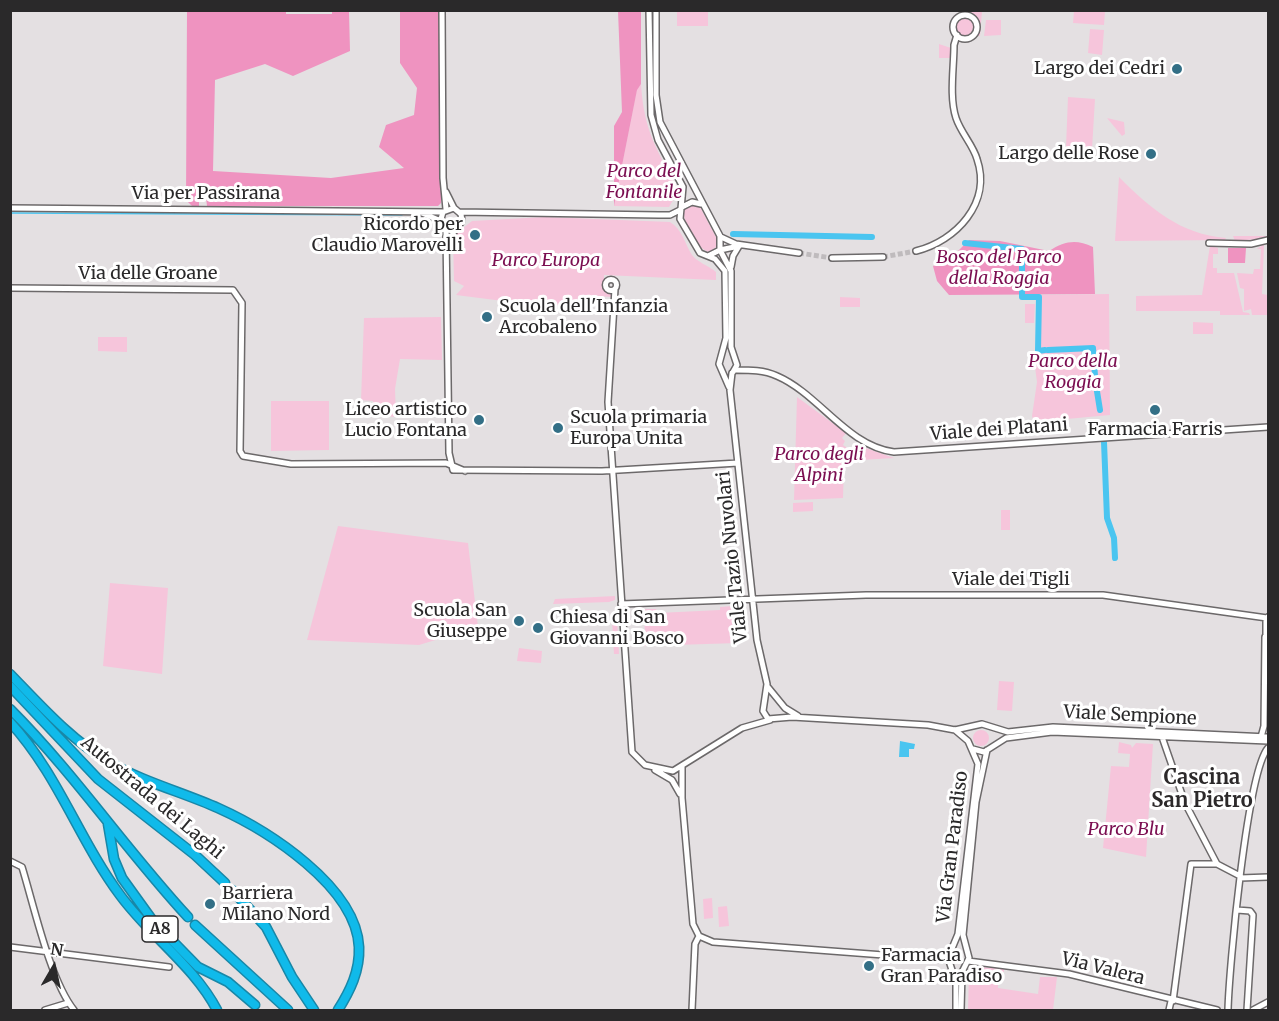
<!DOCTYPE html>
<style>
body{margin:0}
#map{position:relative;width:1279px;height:1021px;overflow:hidden;background:#e4e0e2;font-family:Merriweather,serif}
canvas{display:block}
.frame{position:absolute;inset:0;border:12px solid #2a292a;pointer-events:none}
.north{position:absolute;left:24px;top:937px;width:60px;height:60px;-webkit-text-stroke:4px #fff;paint-order:stroke;rotate:9deg;font-size:16px;font-weight:700;line-height:24px;text-align:center;color:#2a292a}
.north::after{content:'';display:block;margin:auto;width:21px;height:27px;background:#2a292a;clip-path:polygon(50% 0,100% 100%,50% 72%,0 100%)}
</style>
<div id="map">
<canvas width="1279" height="1021"></canvas>
<div class="frame"></div>
<div class="north">N</div>
</div>
<script>
const g = document.querySelector('canvas').getContext('2d');
g.lineJoin = 'round';
function fillPath(path, color) {
  g.fillStyle = color;
  g.fill(path, 'evenodd');
}
function trace(path, color, width, dash) {
  g.strokeStyle = color;
  g.lineWidth = width;
  g.lineCap = dash ? 'butt' : 'round';
  g.setLineDash(dash || []);
  g.stroke(path);
}
function label(font, color, halo, rows, align = 'center') {
  g.font = font + ' Merriweather,serif';
  g.lineWidth = 6;
  g.setLineDash([]);
  g.textBaseline = 'middle';
  g.strokeStyle = halo;
  g.fillStyle = color;
  for (const [text, x, y, turn = 0] of rows) {
    g.save();
    g.translate(x, y);
    g.rotate((+turn || 0) * Math.PI / 180);
    g.textAlign = isNaN(turn) ? turn : align;
    if (halo) g.strokeText(text, 0, 0);
    g.fillText(text, 0, 0);
    g.restore();
  }
}
fillPath(new Path2D(`
 M677,11H708V26H677Z
 M967,11H982L980,36L976,35C982,21 972,19 967,11Z
 M1074,11H1105L1104,25L1073,23Z
 M955 27a9 9 0 1 1 18 0a9 9 0 1 1-18 0Z
 M986,20H1001V35L984,36Z
 M1090,29L1104,30L1102,55L1088,53Z
 M939,44L951,48V58H939Z
 M641,84C644,134 658,149 678,192L669,207L614,206L637,89Z
 M1068,97L1095,99L1092,149L1066,147Z
 M1107,118L1124,122L1125,134L1122,136Z
 M1119,177C1151,209 1180,234 1226,238L1225,240L1115,241Z
 M692,204L700,207L718,241L717,246L710,252C697,251 681,220 684,208Z
 M545,217L670,222C682,229 685,244 692,255C697,262 709,266 716,272V280L604,275V290L612,293V297L594,296L550,307L456,295L464,286L454,281L453,236L472,221Z
 M1233,236H1268V238L1235,241Z
 M1264,244L1262,294L1268,295V315H1252L1251,309L1244,311V289L1240,288L1237,273L1253,274L1254,269H1260L1261,249H1257Z
 M1210,246L1218,248V254H1213V268H1217V273H1234L1243,312L1249,313L1250,315H1220V311H1136V296L1202,295Z
 M1109,294L1110,415L1034,422L1032,416L1037,382L1033,352H1041L1040,295Z
 M840,297L860,298V307H840Z
 M1025,304H1035L1034,323H1025Z
 M441,317L442,360L400,359L395,389L396,417L373,415V401L361,400L364,318Z
 M1193,322L1213,323V334H1193Z
 M98,337H127V352L98,351Z
 M797,397L846,433L842,438L845,441L843,445L860,457L866,448L894,458L844,461L843,498L794,500Z
 M271,401H329V450L271,451Z
 M813,502V511L793,512V503Z
 M1001,510H1010V530H1001Z
 M338,526L468,543L478,627L419,645L307,640Z
 M110,583L168,588L162,674L103,666Z
 M615,596V600L609,602L553,604L555,599Z
 M733,606L738,643L644,646L643,637H646L642,609H656L658,613L720,610V607Z
 M612,620H617L619,654H614Z
 M519,648L542,651L541,663L517,661Z
 M999,681L1014,682L1012,711L997,710Z
 M973 738a8 8 0 1 1 16 0a8 8 0 1 1-16 0Z
 M1119,742L1131,745L1132,748L1136,743L1153,744L1146,857L1103,848L1111,766L1129,767L1130,754L1118,753Z
 M712,898L713,918L704,919L703,899Z
 M727,906L729,926L719,927L718,907Z
 M981,967L1004,969V972H999L998,988L1038,994L1040,977H1057L1053,1010H968L969,973L971,970L981,969Z`), '#f6c5db');
fillPath(new Path2D(`
 M286,10V14H332V11H349L350,51L293,76L265,64L215,80L213,171L331,178L404,168L379,147L386,125L414,115L417,88L400,63V11H440L441,203L438,206H207L206,197L199,200V206H192L186,200L187,11Z
 M618,11H641V84L637,90L614,206V126L622,112Z
 M969,240L1000,241L1049,251C1065,241 1076,239 1093,247L1095,294L949,295L937,281L933,266L950,259Z
 M1228,248H1246L1245,263H1228Z`), '#ef93c0');
fillPath(new Path2D(`
 M900,741L915,744L914,749H909V757H899Z`), '#4ac5f0');
trace(new Path2D(`
 M10,213L402,215`), '#4ac5f0', 1.5);
trace(new Path2D(`
 M733,234L872,237
 M965,243L1022,249V297H1039L1038,351L1045,350
 M1048,350L1093,348L1095,376
 M1095,379L1100,410
 M1104,442L1107,518L1114,538L1115,558`), '#4ac5f0', 6);
trace(new Path2D(`
 M799,253L832,258
 M883,257L916,251`), '#bfbbbd', 5, [5, 2.5]);
const minor = new Path2D(`
 M442,10L443,178L446,209
 M649,10L651,115L658,140L683,187L680,219L700,253L715,259L725,271L726,338L719,364L729,387
 M656,10V95L660,122L720,236V250L731,271V347L737,365L733,372
 M953 27a12 12 0 1 1 24 0a12 12 0 1 1-24 0Z
 M446,192L454,208
 M682,207L692,202L701,204
 M10,208L443,212L454,208L461,214L462,221L453,233L447,252
 M443,212L441,219L446,232L449,453L453,470L602,471L738,463
 M459,212L659,215H670L680,210
 M422,213L441,221
 M721,237L736,244L799,253
 M1209,243L1251,244L1268,240
 M916,251C956,241 992,203 977,159C973,145 961,133 956,118C949,97 954,67 954,45L957,35
 M708,256L720,250L739,246
 M832,258L883,257
 M731,267L733,256L739,246
 M605.5 285a5.5 5.5 0 1 1 11 0a5.5 5.5 0 1 1-11 0Z
 M10,288L233,290L242,303L240,451L243,456L291,464L446,463L465,471
 M615,289L608,402L632,752L645,765L673,771L742,728L770,720
 M736,370C750,370 764,370 777,376C819,394 847,446 894,452L1268,427
 M732,373L730,390L757,640L767,684L763,711L768,719L792,717L928,725L955,730L982,724L1008,732L1053,727L1268,737
 M621,604L866,595H1103L1267,618
 M1266,638V620L1268,617
 M767,686L785,708L798,716
 M955,730L968,741L978,764L958,934L948,958L956,982V1010
 M1162,737L1185,803L1217,864
 M1261,737L1264,726L1265,637
 M973,749L984,752L1006,738L1052,732L1268,741
 M682,766V798L693,924L699,936L713,942L949,960
 M655,770L672,780L680,794
 M10,861L22,867C34,906 50,980 74,1010
 M1240,878L1268,877
 M1237,910L1250,911L1253,915L1247,1010
 M10,947L169,967
 M968,961L1069,974L1217,1010
 M1173,1001L1191,864H1217L1240,876
 M45,1010L68,1003
 M692,1010L695,944L699,936
 M961,1010L962,972L969,958L963,935L976,802L987,750
 M1169,1010L1171,1001
 M1228,1010C1229,970 1247,772 1268,748
 M1253,1010L1268,1002`);
const highway = new Path2D(`
 M10,674C41,706 71,740 109,762C143,782 182,792 218,808C267,830 356,886 359,947C360,971 350,991 338,1010
 M10,686L98,779L195,855L225,883
 M10,709C75,774 126,850 188,917
 M10,722C58,774 79,840 120,895C150,936 194,966 217,1010
 M108,824L114,859L122,878L153,921L198,967L228,982L255,1005
 M232,890L266,927L292,977L314,1010
 M195,925L288,1010`);
trace(minor, '#6c696a', 8);
trace(highway, '#1987a7', 11);
trace(minor, '#fff', 5);
trace(highway, '#10baea', 8);
for (const [x, y, r, color] of [
 [1177,69,6,"#336f86"],
 [1151,154,6,"#336f86"],
 [475,235,6,"#336f86"],
 [487,317,6,"#336f86"],
 [1155,410,6,"#336f86"],
 [479,420,6,"#336f86"],
 [558,428,6,"#336f86"],
 [519,621,6,"#336f86"],
 [538,628,6,"#336f86"],
 [210,904,6,"#336f86"],
 [869,966,6,"#336f86"]
]) {
  const dot = new Path2D();
  dot.arc(x, y, r, 0, 2 * Math.PI);
  g.fillStyle = color;
  g.fill(dot);
  trace(dot, '#fff', 2);
}
for (const [x, y, w] of [
 [160,929,36]
]) {
  const box = new Path2D();
  box.roundRect(x - w / 2, y - 13, w, 26, 4.5);
  g.fillStyle = '#fff';
  g.fill(box);
  trace(box, '#2a292a', 1.5);
}
label('bold 16px', '#2a292a', null, [
 ["A8",160,929]
]);
label('18px', '#2a292a', '#fff', [
 ["Largo dei Cedri",1165,69],
 ["Largo delle Rose",1139,154],
 ["Ricordo per",463,225],
 ["Claudio Marovelli",463,246],
 ["Scuola dell'Infanzia",499,307,"left"],
 ["Arcobaleno",499,328,"left"],
 ["Liceo artistico",467,410],
 ["Lucio Fontana",467,431],
 ["Scuola primaria",570,418,"left"],
 ["Europa Unita",570,439,"left"],
 ["Farmacia Farris",1155,430,"center"],
 ["Scuola San",507,611],
 ["Giuseppe",507,632],
 ["Chiesa di San",550,618,"left"],
 ["Giovanni Bosco",550,639,"left"],
 ["Barriera",222,894,"left"],
 ["Milano Nord",222,915,"left"],
 ["Farmacia",881,956,"left"],
 ["Gran Paradiso",881,977,"left"]
], 'right');
label('italic 18px', '#7b0e51', '#fff', [
 ["Parco del",644,172],
 ["Fontanile",644,193],
 ["Bosco del Parco",999,258],
 ["della Roggia",999,279],
 ["Parco Europa",546,261],
 ["Parco della",1073,362],
 ["Roggia",1073,383],
 ["Parco degli",819,455],
 ["Alpini",819,476],
 ["Parco Blu",1126,830]
]);
label('18px', '#2a292a', '#fff', [
 ["Via per Passirana",206,194],
 ["Via delle Groane",148,274],
 ["Viale dei Platani",999,430,-4],
 ["Viale Tazio Nuvolari",733,557,-96],
 ["Viale dei Tigli",1011,580],
 ["Viale Sempione",1130,716,3],
 ["Autostrada dei Laghi",152,798,40],
 ["Via Gran Paradiso",953,847,-83],
 ["Via Valera",1103,969,14]
]);
label('bold 20px', '#2c292a', '#fff', [
 ["Cascina",1202,778],
 ["San Pietro",1202,801]
]);
</script>
